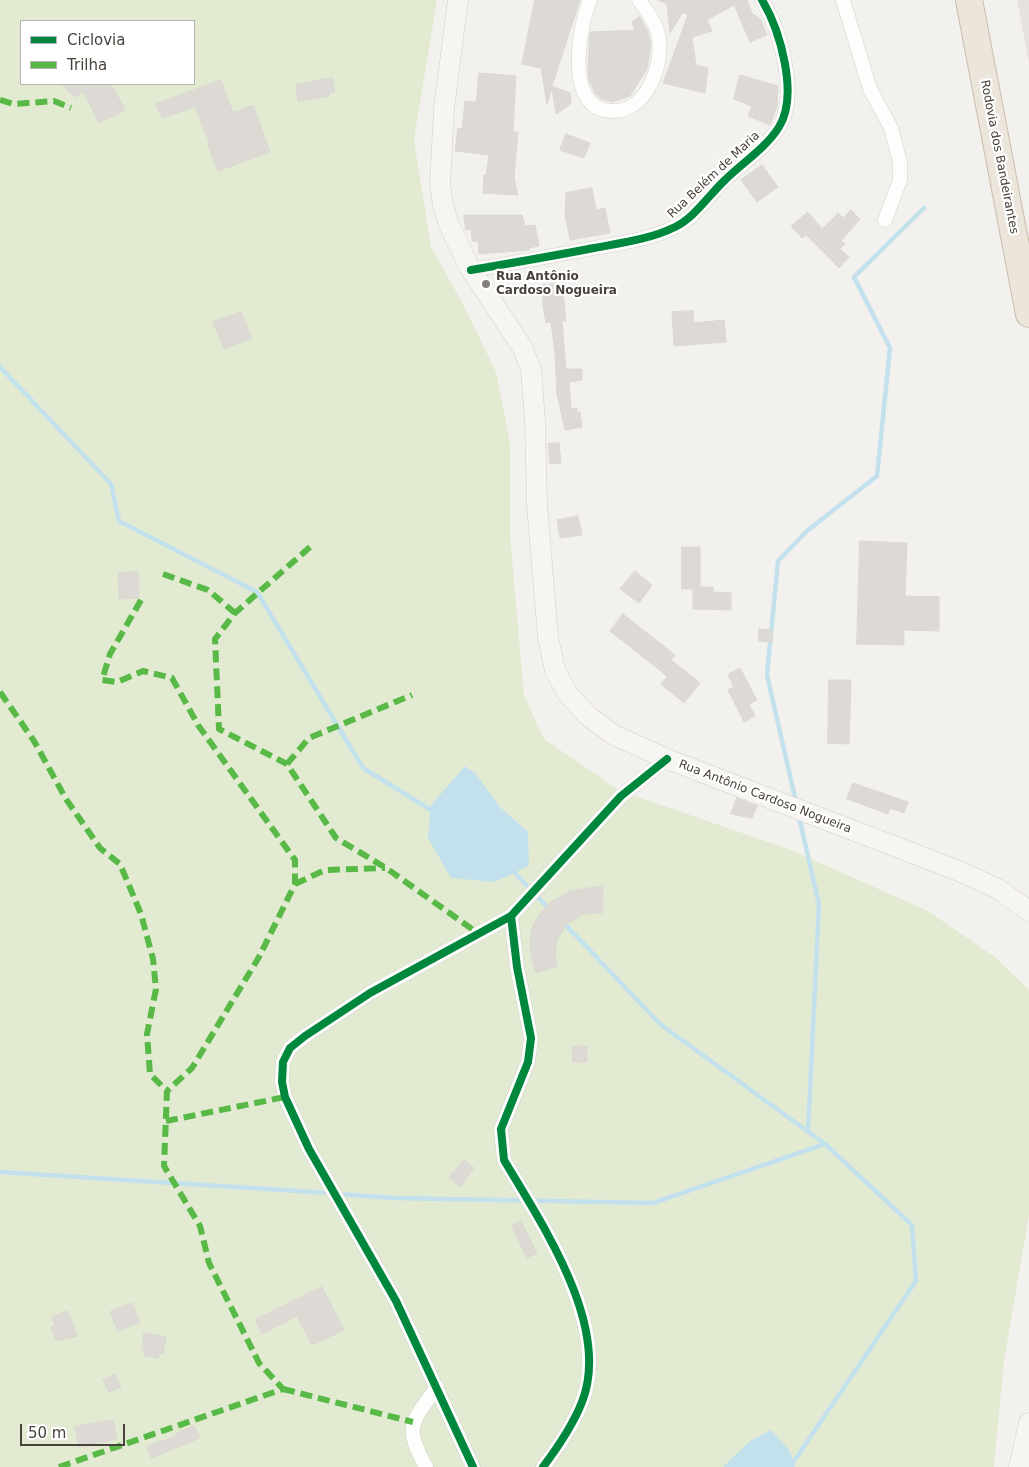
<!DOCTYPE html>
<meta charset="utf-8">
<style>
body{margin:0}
#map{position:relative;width:1029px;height:1467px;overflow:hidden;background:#f3f1ee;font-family:"DejaVu Sans",sans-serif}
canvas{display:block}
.legend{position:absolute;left:20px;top:20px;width:175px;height:65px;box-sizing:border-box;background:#fff;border:1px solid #b6b3b0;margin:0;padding:6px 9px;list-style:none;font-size:15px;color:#49423a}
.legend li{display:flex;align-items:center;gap:10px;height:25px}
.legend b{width:25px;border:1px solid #b6b3b0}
.scale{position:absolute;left:20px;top:1424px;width:105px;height:22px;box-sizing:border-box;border:2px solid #49423a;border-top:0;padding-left:6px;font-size:15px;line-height:18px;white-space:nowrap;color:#49423a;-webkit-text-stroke:4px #fff;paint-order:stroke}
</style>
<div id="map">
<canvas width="1029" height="1467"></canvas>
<ul class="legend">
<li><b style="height:6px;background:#00873e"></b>Ciclovia</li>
<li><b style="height:6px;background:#58b947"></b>Trilha</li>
</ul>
<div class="scale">50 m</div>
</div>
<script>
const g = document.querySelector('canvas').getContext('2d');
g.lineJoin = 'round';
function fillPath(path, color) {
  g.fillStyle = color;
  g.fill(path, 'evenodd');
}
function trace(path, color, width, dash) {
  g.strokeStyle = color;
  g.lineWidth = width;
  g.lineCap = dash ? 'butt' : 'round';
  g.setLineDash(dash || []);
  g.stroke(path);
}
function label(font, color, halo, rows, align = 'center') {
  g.font = font + ' "DejaVu Sans",sans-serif';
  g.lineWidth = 4.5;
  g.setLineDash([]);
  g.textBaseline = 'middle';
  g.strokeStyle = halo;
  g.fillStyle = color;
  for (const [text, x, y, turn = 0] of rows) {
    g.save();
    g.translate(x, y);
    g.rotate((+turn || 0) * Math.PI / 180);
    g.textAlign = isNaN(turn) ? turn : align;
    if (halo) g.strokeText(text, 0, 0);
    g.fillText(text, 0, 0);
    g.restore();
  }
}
fillPath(new Path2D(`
 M1017,0H1029V63Z`), '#e7e2dd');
fillPath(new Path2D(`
 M0,0H437L414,140L431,247L462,302L496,372L510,443V534L524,696L544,739L620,791L789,849L928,911L995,957L1029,990V1215L1004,1360L994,1467H795L790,1450L723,1467H0ZM21,21H194V84H21ZM465,766L476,774L500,807L528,832L452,782Z`), '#e2ebd1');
fillPath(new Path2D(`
 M465,766L476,774L500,807L528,832L529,866L495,882L451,878L428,838L431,805Z
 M771,1430L790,1451L795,1467H723L750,1441Z`), '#c3e0ed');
trace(new Path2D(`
 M0,367L111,484L119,521L257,592L363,768L434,812
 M796,802L767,675L778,561L807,531L877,476L890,348L854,277L924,208
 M799,817L819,904L808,1132
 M512,870L550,910
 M563,922L660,1024L825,1144L912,1225L916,1281L790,1467
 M0,1172L330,1193
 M338,1194L394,1198L653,1203L825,1144`), '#c3e0ed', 4.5);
const building = new Path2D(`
 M535,0H580L552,86L570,93L571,104L556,114L552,88L547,105L541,68L522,64Z
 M658,0H747L752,13L761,20L767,35L750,42L734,5L707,20L712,31L692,37L696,65L708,68L705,93L663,83L688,15L683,12L670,33L667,4Z
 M640,17L648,32L651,45L647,69L630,96L612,102L601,99L595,93L589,80L588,65L590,32L635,30L632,22Z
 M479,73L516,76L513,132H518L514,178L518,195L483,193L484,175H486L489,155L455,151L458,128L462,129L465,101L476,102Z
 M740,75L778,86L777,107L770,125L748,116L752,106L734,99Z
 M332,78L335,92L329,93L330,96L298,101L296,85Z
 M221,80L233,113L253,105L270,152L218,171L208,145L210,144L195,107L162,118L156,104Z
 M61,84H111L125,110L99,123L83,91L76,97Z
 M566,134L590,143L584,158L560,150Z
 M762,165L778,187L757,202L741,180Z
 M592,188L596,210L605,208L610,233L570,240L565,214L566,193Z
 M851,210L860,219L841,241L845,244L840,249L849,257L839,268L806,235L802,238L791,226L808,212L822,229L838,213L843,218Z
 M464,215H522L525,226L535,225L539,246L529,248L530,250L479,254L478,241H472L471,229L466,230Z
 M557,284V293H563L566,321H562L566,369H582V380L569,382L571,409L577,408V412H580L582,427L565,430L557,394L555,354L551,322L546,323L543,306V285Z
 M693,311L694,323L724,320L726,342L674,346L672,312Z
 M241,312L252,338L224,349L213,322Z
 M559,443L561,463L550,464L548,444Z
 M578,516L582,535L560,538L557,520Z
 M860,541L907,543L905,596L939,597V631L904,630V645L857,644Z
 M682,547H700V587H713V592L731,593V610L693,609V589H682Z
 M635,571L652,585L639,603L620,589Z
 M138,572L139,598L119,599L118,573Z
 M623,614L675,655L671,660L700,683L684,703L661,684L667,677L662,672L610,631Z
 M759,629L772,630V642L759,641Z
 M740,668L757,700L749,704L755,716L744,722L728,690L734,687L728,675Z
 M829,680H851L849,744L828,743Z
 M853,783L908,802L904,813L890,808L888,814L847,799Z
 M737,798L757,806L752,818L731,814Z
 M603,886L602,913L584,914L568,923L557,939L555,956L558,966L536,973L530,951V938L533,925L541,913L548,904L570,891Z
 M573,1046H587V1062H573Z
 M464,1160L474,1168L460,1187L449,1178Z
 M521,1221L537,1253L527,1258L512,1226Z
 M322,1287L344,1330L312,1345L297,1316L262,1334L255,1320Z
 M132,1303L140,1322L118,1331L110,1312Z
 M68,1311L77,1336L56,1341L51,1327L55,1326L52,1317Z
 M144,1333L166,1337L163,1354H159L158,1358L144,1356V1351L142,1350Z
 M115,1374L121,1387L109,1392L103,1380Z
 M113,1420L117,1439L79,1447L75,1427Z
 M194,1426L200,1438L151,1458L147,1446L177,1436L176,1434Z`);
fillPath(building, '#dddad6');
trace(building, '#dbd8d4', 1);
const street = new Path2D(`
 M590,0C579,27 564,109 611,111C648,113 665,61 658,33C655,21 646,10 639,0
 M843,0L870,89L891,128L900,162V180L885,220
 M471,270C512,263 553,256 594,248C621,243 651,239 675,227C694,218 709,195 725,180C742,163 766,148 779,127C799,95 780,30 762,0
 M511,916L517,967L531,1038L528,1062L501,1129L504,1160C541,1223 612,1326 582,1402C573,1425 558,1447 543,1467
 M426,1467C403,1425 412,1423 437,1387
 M473,1467L396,1301L309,1149L285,1097L282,1082L283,1062L290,1048L305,1036L370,993L511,916L621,796L667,759`);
const secondary = new Path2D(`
 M458,0L444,108L440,184L443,205L449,225L471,270L522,347L531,369L535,421L537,504L548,638L555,670L567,693L588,716L614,735L667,759L959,871L998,889L1029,911
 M1019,1467L1029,1423`);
const highway = new Path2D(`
 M969,0L1029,314`);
trace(street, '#d1cfcc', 15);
trace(secondary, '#d2cdc5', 21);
trace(highway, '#c9bcab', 28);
trace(street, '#fdfdfc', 14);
trace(secondary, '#f6f5f1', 20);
trace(highway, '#ece5dc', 26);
trace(new Path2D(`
 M0,100L14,104L54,101L71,108
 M310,547L235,613L215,639L219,729L287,764L336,838L386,868L479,934
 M163,574L208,590L235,613
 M141,600L110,654L102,680L117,682L143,671L172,678L198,725L295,860V884L259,957L192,1068L167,1091
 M0,692L34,741L66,799L100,848L120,864L141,914L153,959L156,989L147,1034L150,1074L167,1091L164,1166L200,1226L209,1263L259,1363L283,1389
 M287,764L309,738L412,695
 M295,884L325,870L385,868
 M166,1121L285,1097
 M283,1389L413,1422
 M59,1467L283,1389`), '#58b947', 6, [12, 6]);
trace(new Path2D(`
 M471,270C512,263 553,256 594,248C621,243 651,239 675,227C694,218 709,195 725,180C742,163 766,148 779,127C799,95 780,30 762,0
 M511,916L517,967L531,1038L528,1062L501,1129L504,1160C541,1223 612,1326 582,1402C573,1425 558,1447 543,1467
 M473,1467L396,1301L309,1149L285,1097L282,1082L283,1062L290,1048L305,1036L370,993L511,916L621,796L667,759`), '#00873e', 8);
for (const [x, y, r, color] of [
 [486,284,5,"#847f79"]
]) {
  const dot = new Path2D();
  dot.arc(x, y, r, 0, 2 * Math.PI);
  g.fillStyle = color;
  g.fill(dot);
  trace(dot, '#fff', 2);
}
label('12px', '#49423a', '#fff', [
 ["Rodovia dos Bandeirantes",999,157,79],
 ["Rua Belém de Maria",714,175,-43],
 ["Rua Antônio Cardoso Nogueira",765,797,21]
]);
label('bold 12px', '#49423a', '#fff', [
 ["Rua Antônio",496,277],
 ["Cardoso Nogueira",496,291]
], 'left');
</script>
